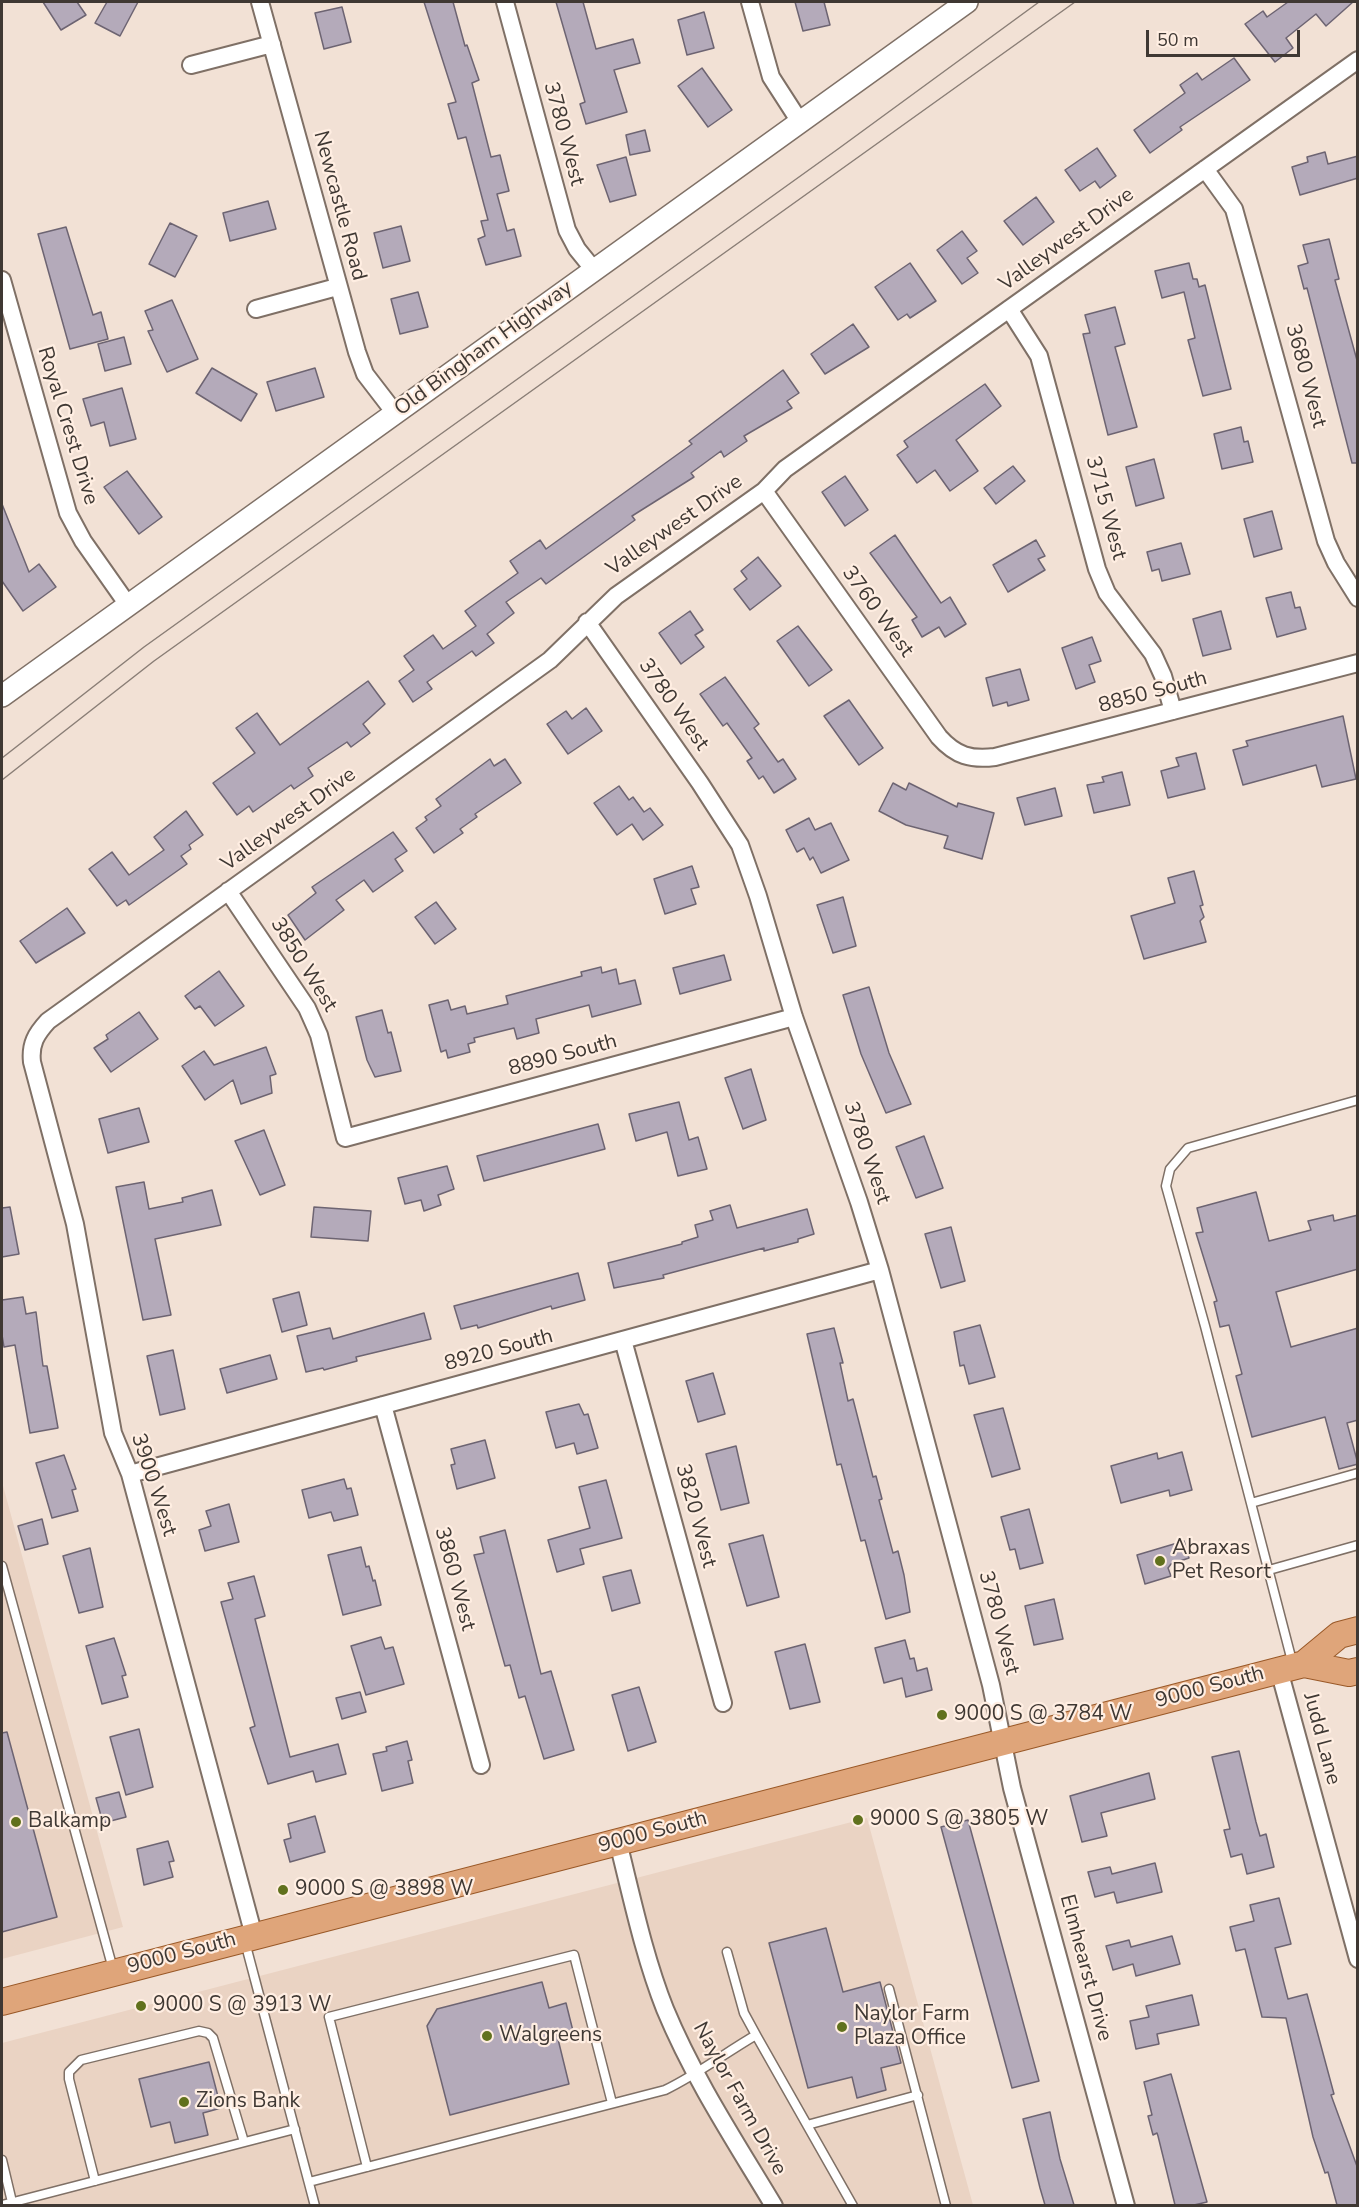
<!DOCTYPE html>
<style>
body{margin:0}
#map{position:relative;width:1359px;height:2207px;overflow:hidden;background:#f2e1d5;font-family:"Nunito Sans",sans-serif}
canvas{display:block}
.frame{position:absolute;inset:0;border:3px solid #3f3833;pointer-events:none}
.scale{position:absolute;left:1146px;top:30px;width:154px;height:27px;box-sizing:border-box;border:3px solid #3f3833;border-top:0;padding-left:8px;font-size:18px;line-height:21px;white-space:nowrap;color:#3f3833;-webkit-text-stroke:4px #ffeee2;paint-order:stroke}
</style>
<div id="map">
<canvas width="1359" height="2207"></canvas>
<div class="frame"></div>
<div class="scale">50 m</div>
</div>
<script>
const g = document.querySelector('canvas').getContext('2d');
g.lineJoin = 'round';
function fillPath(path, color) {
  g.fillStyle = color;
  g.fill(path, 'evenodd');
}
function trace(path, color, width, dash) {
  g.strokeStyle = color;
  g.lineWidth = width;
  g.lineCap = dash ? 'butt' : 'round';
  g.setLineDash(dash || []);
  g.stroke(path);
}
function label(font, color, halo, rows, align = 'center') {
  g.font = font + ' "Nunito Sans",sans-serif';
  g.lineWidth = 4.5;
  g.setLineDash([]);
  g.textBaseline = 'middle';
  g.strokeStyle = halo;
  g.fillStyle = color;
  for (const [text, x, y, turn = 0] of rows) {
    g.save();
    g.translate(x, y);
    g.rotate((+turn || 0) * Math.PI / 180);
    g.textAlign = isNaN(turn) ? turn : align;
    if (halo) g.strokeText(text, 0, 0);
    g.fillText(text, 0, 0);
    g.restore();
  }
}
fillPath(new Path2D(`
 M2,1482L123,1927L2,1959Z
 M867,1818L973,2205L2,2206V2043Z`), '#ead3c3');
const building = new Path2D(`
 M43,2H77L86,15L61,30Z
 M107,2H138L120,36L95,23Z
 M424,2H453L465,46L467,45L479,80L472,83L491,157L500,155L509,191L497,194L507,231L514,229L521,256L486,265L478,239L485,236L481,221L488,220L466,137L458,139L448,104L456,102Z
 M556,2H583L596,49L633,39L640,63L614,70L627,112L586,124L580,104L585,102Z
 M795,2H824L830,25L803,31Z
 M1288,2H1353L1326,26L1316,14L1286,38L1293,48L1275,62L1245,24L1263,11L1267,17Z
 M342,7L351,42L324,49L315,13Z
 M704,12L714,48L687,55L678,20Z
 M1234,58L1250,80L1180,127L1182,130L1150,153L1134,130L1185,93L1180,85L1197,73L1202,80Z
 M702,68L732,110L708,127L678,86Z
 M645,130L650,151L630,155L626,135Z
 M1097,148L1116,176L1100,188L1095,181L1080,191L1065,170Z
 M1325,152L1328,164L1358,156V178L1300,195L1292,167L1308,162L1307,157Z
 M626,157L636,195L610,202L597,165Z
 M1036,197L1054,222L1023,245L1004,221Z
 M268,201L276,229L230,241L223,213Z
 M170,223L197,236L175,277L149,264Z
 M401,226L410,261L383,268L374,233Z
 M66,227L93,315L101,312L108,339L70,349L38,234Z
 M962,231L977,251L967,258L978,273L962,284L937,250Z
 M1329,239L1339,279L1335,280L1358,364V463H1352L1307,288L1304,289L1298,266L1308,263L1303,245Z
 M910,263L936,301L910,318L907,314L898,320L875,287Z
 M1189,263L1193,279H1197L1199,287L1205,285L1231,389L1203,396L1188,340L1195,338L1184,292L1162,298L1155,271Z
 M418,292L428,327L400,334L391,299Z
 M172,300L198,359L167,372L148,331L153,330L145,311Z
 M1115,307L1125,344L1115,347L1137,427L1108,435L1083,334L1090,333L1085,315Z
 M853,324L869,347L825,374L811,354Z
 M124,337L131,364L105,371L98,344Z
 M212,368L257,394L241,421L196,393Z
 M315,368L324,397L276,411L267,382Z
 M783,370L799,393L787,401L792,408L744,436L747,441L724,457L721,451L691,473L694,477L632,516L635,520L546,584L541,578L506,602L514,613L487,634L494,643L476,656L472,651L427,682L432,689L413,702L399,681L414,670L404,656L433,635L443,649L476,626L465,611L518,573L510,561L540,540L546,549L692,444L689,441Z
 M985,384L1001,406L956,440L978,471L950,491L935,470L917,483L897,455L908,447L904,441Z
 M122,388L136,439L110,446L104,422L91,426L83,399Z
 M1241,427L1244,442L1248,441L1253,462L1222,469L1214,434Z
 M1154,459L1164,498L1136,506L1126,467Z
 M1013,466L1025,481L996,504L984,488Z
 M127,471L162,517L139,534L104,487Z
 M845,476L868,510L845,526L822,492Z
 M2,504L29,572L39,564L56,587L23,611L2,581Z
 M1272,511L1282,549L1254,557L1244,519Z
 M895,535L941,603L950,597L966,624L945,637L939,627L922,637L912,620L917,617L870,553Z
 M1036,540L1045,556L1038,559L1045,570L1008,592L993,565Z
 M1181,543L1190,574L1162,581L1159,569L1152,571L1147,552Z
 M758,557L781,586L750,610L734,589L747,579L741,571Z
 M1291,592L1295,608L1300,607L1306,629L1277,637L1266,598Z
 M690,611L703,630L695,635L704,647L681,664L659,633Z
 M1221,611L1231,649L1203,656L1193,619Z
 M798,626L832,670L809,686L777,641Z
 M1092,637L1101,661L1089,665L1095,682L1076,689L1062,648Z
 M1020,669L1029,700L1008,706L1007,702L993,706L986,678Z
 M725,677L759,724L754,728L778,762L783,759L796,779L774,793L763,776L759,779L747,761L752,758L727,723L723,726L700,694Z
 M368,681L385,704L363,724L370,733L351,747L347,742L308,768L313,776L294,789L291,785L253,812L249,806L237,815L213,783L255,753L236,728L257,713L280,745Z
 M849,700L883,748L859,765L824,716Z
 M586,708L602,731L568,754L547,724L566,711L572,719Z
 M1343,716L1356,779L1322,787L1316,765L1243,785L1233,750L1248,746L1246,741Z
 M1196,753L1205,789L1168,798L1161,771L1179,766L1176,758Z
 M490,759L494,766L505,759L521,783L475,814L477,817L460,829L463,833L434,853L416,828L427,820L425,817L441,806L436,799Z
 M1122,772L1130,805L1094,813L1087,785L1104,782L1102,777Z
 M893,783L906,790L909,783L957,807L958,803L994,813L982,859L944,848L948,836L906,825L879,811Z
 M619,786L629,800L633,797L644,812L650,808L663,825L643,840L632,824L617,835L594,803Z
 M1055,788L1062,816L1025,825L1017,798Z
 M186,811L203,835L189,845L191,849L181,856L187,864L129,905L126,900L117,906L89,869L112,852L129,875L164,850L154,837Z
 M809,818L815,830L831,823L849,860L821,873L813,857L810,860L804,848L797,852L786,830Z
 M393,832L407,851L395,859L403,871L373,892L364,880L336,900L344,910L305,940L288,915L316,893L312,887Z
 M692,866L699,887L691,889L696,904L665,914L654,879Z
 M1194,871L1203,905L1200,906L1204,917L1200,921L1206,942L1144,959L1131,916L1175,903L1168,878Z
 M843,897L856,946L833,953L817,905Z
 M436,902L456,929L435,944L415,917Z
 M67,908L85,933L36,963L20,941Z
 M724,955L731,980L680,994L673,968Z
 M601,967L602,973L616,969L619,984L635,980L641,1004L592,1017L589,1005L536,1019L539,1033L517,1039L514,1028L474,1038L475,1042L468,1044L470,1052L448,1058L446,1050L441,1052L429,1005L448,1000L451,1010L465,1006L467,1014L508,1004L506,996L582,976L581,972Z
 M219,971L244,1006L215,1026L200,1006L195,1009L185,996Z
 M869,987L889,1053L911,1104L886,1113L861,1054L843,995Z
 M382,1010L388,1033L391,1032L401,1071L375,1077L367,1060L356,1017Z
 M139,1012L158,1039L111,1072L94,1048L108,1039L106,1035Z
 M266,1047L276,1074L270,1076L272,1093L241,1104L233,1080L205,1100L182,1066L204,1051L214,1065Z
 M751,1069L766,1120L743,1129L725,1078Z
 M679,1102L689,1140L698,1137L707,1169L678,1176L667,1132L636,1141L629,1114Z
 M139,1108L149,1142L108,1153L99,1119Z
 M598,1124L605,1149L484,1181L477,1156Z
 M264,1130L285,1185L260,1195L235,1141Z
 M924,1136L943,1188L916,1198L896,1147Z
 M447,1166L454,1189L438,1195L441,1205L424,1211L421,1200L405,1204L398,1178Z
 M144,1182L149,1209L183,1202L182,1198L212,1190L221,1225L155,1239L171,1315L143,1320L116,1187Z
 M1256,1192L1269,1241L1311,1230L1308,1221L1333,1215L1334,1221L1358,1215V1269L1276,1292L1291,1347L1358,1328V1420L1347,1423L1358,1464L1339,1469L1325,1417L1252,1437L1236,1376L1242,1374L1229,1325L1220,1327L1214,1302L1217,1301L1196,1233L1203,1232L1197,1208Z
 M730,1205L737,1228L807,1209L814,1234L798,1239V1242L764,1251V1248L663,1275L664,1278L614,1288L608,1263L682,1244V1242L698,1237L695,1225L713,1220L710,1211Z
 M10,1207L19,1254L2,1257V1208Z
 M314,1207L371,1211L368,1241L311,1237Z
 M951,1227L965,1281L941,1288L925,1234Z
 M578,1273L585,1300L552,1309L551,1306L478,1328L477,1325L461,1329L454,1306Z
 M299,1292L307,1325L282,1332L273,1299Z
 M23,1297L26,1314L36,1312L43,1366H47L58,1428L30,1433L15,1345L4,1347L2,1335V1300Z
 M424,1313L431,1339L356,1357L357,1361L324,1370L323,1368L306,1372L297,1336L330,1328L333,1339Z
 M980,1325L995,1377L969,1384L964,1365L960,1366L954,1332Z
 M834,1328L843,1363H840L848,1401L853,1399L873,1477L876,1476L882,1499L879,1500L893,1553L898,1551L904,1575L910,1612L886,1619L865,1540L861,1541L841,1464L837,1465L807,1334Z
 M173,1350L185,1409L160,1415L147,1356Z
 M270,1355L277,1379L227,1393L220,1369Z
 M713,1373L725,1414L698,1422L686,1381Z
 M579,1404L584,1415L588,1414L598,1448L577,1454L574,1443L556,1448L546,1412Z
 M1003,1408L1020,1469L992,1477L974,1415Z
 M485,1440L495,1478L457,1489L451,1465L455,1464L451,1449Z
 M736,1446L749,1503L721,1510L706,1454Z
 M1182,1452L1192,1490L1170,1496L1169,1490L1121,1503L1111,1466L1157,1453L1158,1459Z
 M64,1455L76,1489L72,1490L78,1511L52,1518L36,1463Z
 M344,1479L347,1489L351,1488L358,1515L334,1521L331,1512L309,1518L302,1490Z
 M606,1480L622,1538L580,1549L584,1564L557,1572L548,1540L590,1528L579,1487Z
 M229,1504L239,1542L205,1551L199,1530L211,1526L206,1511Z
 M1029,1509L1043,1563L1020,1569L1015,1549L1010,1550L1001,1517Z
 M42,1519L48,1544L25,1550L18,1526Z
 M505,1530L541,1674L551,1671L574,1750L544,1759L525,1696L519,1698L510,1665L505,1666L474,1555L484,1553L480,1537Z
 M763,1535L779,1597L747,1606L729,1544Z
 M1184,1541L1189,1558L1171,1564L1168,1568L1171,1576L1145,1584L1137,1555Z
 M361,1547L366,1567L369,1566L373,1581L375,1580L381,1605L343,1615L328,1555Z
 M90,1548L103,1607L79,1613L63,1556Z
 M631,1570L640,1603L612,1611L603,1577Z
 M254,1576L265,1616L255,1619L290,1757L338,1744L346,1774L316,1782L313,1771L268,1784L250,1728L255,1726L221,1602L233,1599L228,1583Z
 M1054,1599L1063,1639L1034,1645L1025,1606Z
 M381,1637L385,1649L393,1647L404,1684L366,1695L351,1646Z
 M114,1638L126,1675L122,1676L128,1697L102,1704L86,1646Z
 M905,1640L910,1659L914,1658L917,1671L927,1668L932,1690L906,1697L902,1678L884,1683L875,1648Z
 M805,1644L820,1702L790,1709L775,1652Z
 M639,1687L656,1742L628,1751L612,1695Z
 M360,1692L366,1712L342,1719L336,1698Z
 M139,1729L153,1787L126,1795L110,1737Z
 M7,1732L57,1917L2,1932V1733Z
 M407,1741L412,1760L408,1761L413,1783L382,1791L373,1754L387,1751L386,1747Z
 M1239,1751L1256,1822L1260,1836L1266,1834L1274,1867L1247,1874L1242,1854L1231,1857L1224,1830L1230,1829L1212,1757Z
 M1149,1773L1155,1799L1101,1813L1107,1836L1082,1842L1070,1796Z
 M119,1792L126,1817L103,1823L96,1798Z
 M315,1816L325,1852L290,1862L284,1840L291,1838L288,1824Z
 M968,1820L1039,2081L1012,2088L941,1827Z
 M168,1841L174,1861L169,1862L173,1877L144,1885L137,1849Z
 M1155,1863L1162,1892L1117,1903L1114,1892L1095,1897L1088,1872L1110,1867L1112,1874Z
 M1279,1898L1291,1944L1275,1948L1288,1999L1307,1994L1334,2094L1331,2095L1358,2169V2205H1337L1328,2172L1325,2173L1313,2137L1286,2018L1262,2017L1245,1949L1236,1951L1230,1927L1254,1921L1250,1905Z
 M826,1928L843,1992L880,1982L901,2063L881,2068L886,2090L857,2098L852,2077L808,2088L769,1943Z
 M1172,1936L1180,1964L1136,1976L1133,1964L1113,1970L1106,1946L1129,1940L1131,1947Z
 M542,1982L549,2008L566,2003L573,2031L557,2035L569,2084L450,2115L427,2026L437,2009Z
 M1192,1995L1199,2025L1157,2034L1159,2044L1136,2049L1130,2021L1149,2017L1146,2006Z
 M209,2062L221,2108L203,2113L208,2135L175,2143L170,2122L151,2127L139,2079Z
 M1171,2074L1207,2202L1194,2205H1175L1158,2136L1157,2133L1153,2135L1148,2116L1152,2115L1144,2082Z
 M1050,2112L1060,2159L1074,2205H1045L1040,2188L1023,2119Z`);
fillPath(building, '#b4aaba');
trace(building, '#6d6472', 1.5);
const service = new Path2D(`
 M1251,1503L1358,1473
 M2,1566L113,1969
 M1269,1570L1358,1545
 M1293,1665L1205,1326L1166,1186L1170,1169L1188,1148L1358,1100
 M245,1942L315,2206
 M727,1952L744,2013L756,2035
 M889,1989L946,2206
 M807,2125L918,2095
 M2,2160L12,2202
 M367,2167L329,2017L574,1955L612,2103
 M95,2181L69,2079V2072L81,2060L199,2031L208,2033L213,2038L244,2142
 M309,2182L665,2090C698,2074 725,2053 756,2035L853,2206
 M2,2205L295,2129`);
const minor = new Path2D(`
 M260,2L357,352L365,374L395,413
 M505,2L567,230L577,249L594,270
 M750,2L771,77L800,122
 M191,65L272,44
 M1205,169L1234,209L1326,541L1336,563L1358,598
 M2,280L68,513L83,541L128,605
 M256,309L337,287
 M1009,309L1039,356L1097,569L1107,593L1153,654L1163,676L1173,711
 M764,491L939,737C956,756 971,760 995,757L1358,663
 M587,622L700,783L740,845L758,896L794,1017L859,1202L880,1270L991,1685L1012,1788L1126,2206
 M228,891L307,1008L319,1035L345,1138L794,1017
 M623,1340L723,1703
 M383,1405L481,1765
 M130,1474L880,1270
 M1279,1670L1358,1959
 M618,1842C632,1898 644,1956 665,2009C694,2079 735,2141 774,2206
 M254,1936L130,1474L113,1433L75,1224L32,1062C30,1044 36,1034 48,1021L550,660L616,596L764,491L785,469L1358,60`);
const tertiary = new Path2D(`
 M2,696L967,2`);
const primary = new Path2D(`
 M1304,1664L1349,1673L1358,1671
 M2,2002L1304,1664L1339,1635L1358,1630`);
trace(service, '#7f7066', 11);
trace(minor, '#7f7066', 20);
trace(tertiary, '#7f7066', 24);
trace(primary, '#995827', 28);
trace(service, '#fff', 8);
trace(minor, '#fff', 16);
trace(tertiary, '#fff', 21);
trace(primary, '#dfa57a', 26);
trace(new Path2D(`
 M2,758L144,647L838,149L1039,2
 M2,780L154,661L1075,2`), '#8a7e76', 1.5);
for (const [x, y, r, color] of [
 [1160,1561,6,"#61711d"],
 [942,1715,6,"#61711d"],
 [858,1820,6,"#61711d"],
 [16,1822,6,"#61711d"],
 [283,1890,6,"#61711d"],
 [141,2006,6,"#61711d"],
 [842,2027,6,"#61711d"],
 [487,2036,6,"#61711d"],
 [184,2102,6,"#61711d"]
]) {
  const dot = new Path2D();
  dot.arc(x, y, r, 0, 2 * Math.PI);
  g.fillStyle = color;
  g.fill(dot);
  trace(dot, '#ffeee2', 2);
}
label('21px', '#3f3833', '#ffeee2', [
 ["3780 West",563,134,75],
 ["Newcastle Road",339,206,75],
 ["Valleywest Drive",1067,240,-36],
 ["Old Bingham Highway",484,349,-36],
 ["3680 West",1305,376,75],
 ["Royal Crest Drive",67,426,73],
 ["3715 West",1105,508,75],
 ["Valleywest Drive",675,526,-35],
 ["3760 West",877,612,54],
 ["8850 South",1153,693,-15],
 ["3780 West",673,705,55],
 ["Valleywest Drive",289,820,-36],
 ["3850 West",303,965,58],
 ["8890 South",563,1056,-15],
 ["3780 West",866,1153,71],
 ["8920 South",499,1351,-15],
 ["3900 West",153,1485,72],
 ["3820 West",695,1516,75],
 ["3860 West",454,1579,75],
 ["3780 West",998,1623,75],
 ["9000 South",1210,1688,-15],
 ["Judd Lane",1321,1739,75],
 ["9000 South",653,1833,-15],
 ["9000 South",182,1954,-15],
 ["Elmhearst Drive",1085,1968,75],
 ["Naylor Farm Drive",739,2099,61]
]);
label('21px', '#3f3833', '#ffeee2', [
 ["Abraxas",1172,1549],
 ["Pet Resort",1172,1573],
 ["9000 S @ 3784 W",954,1715],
 ["9000 S @ 3805 W",870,1820],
 ["Balkamp",28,1822],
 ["9000 S @ 3898 W",295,1890],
 ["9000 S @ 3913 W",153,2006],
 ["Naylor Farm",854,2015],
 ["Plaza Office",854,2039],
 ["Walgreens",499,2036],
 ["Zions Bank",196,2102]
], 'left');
</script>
